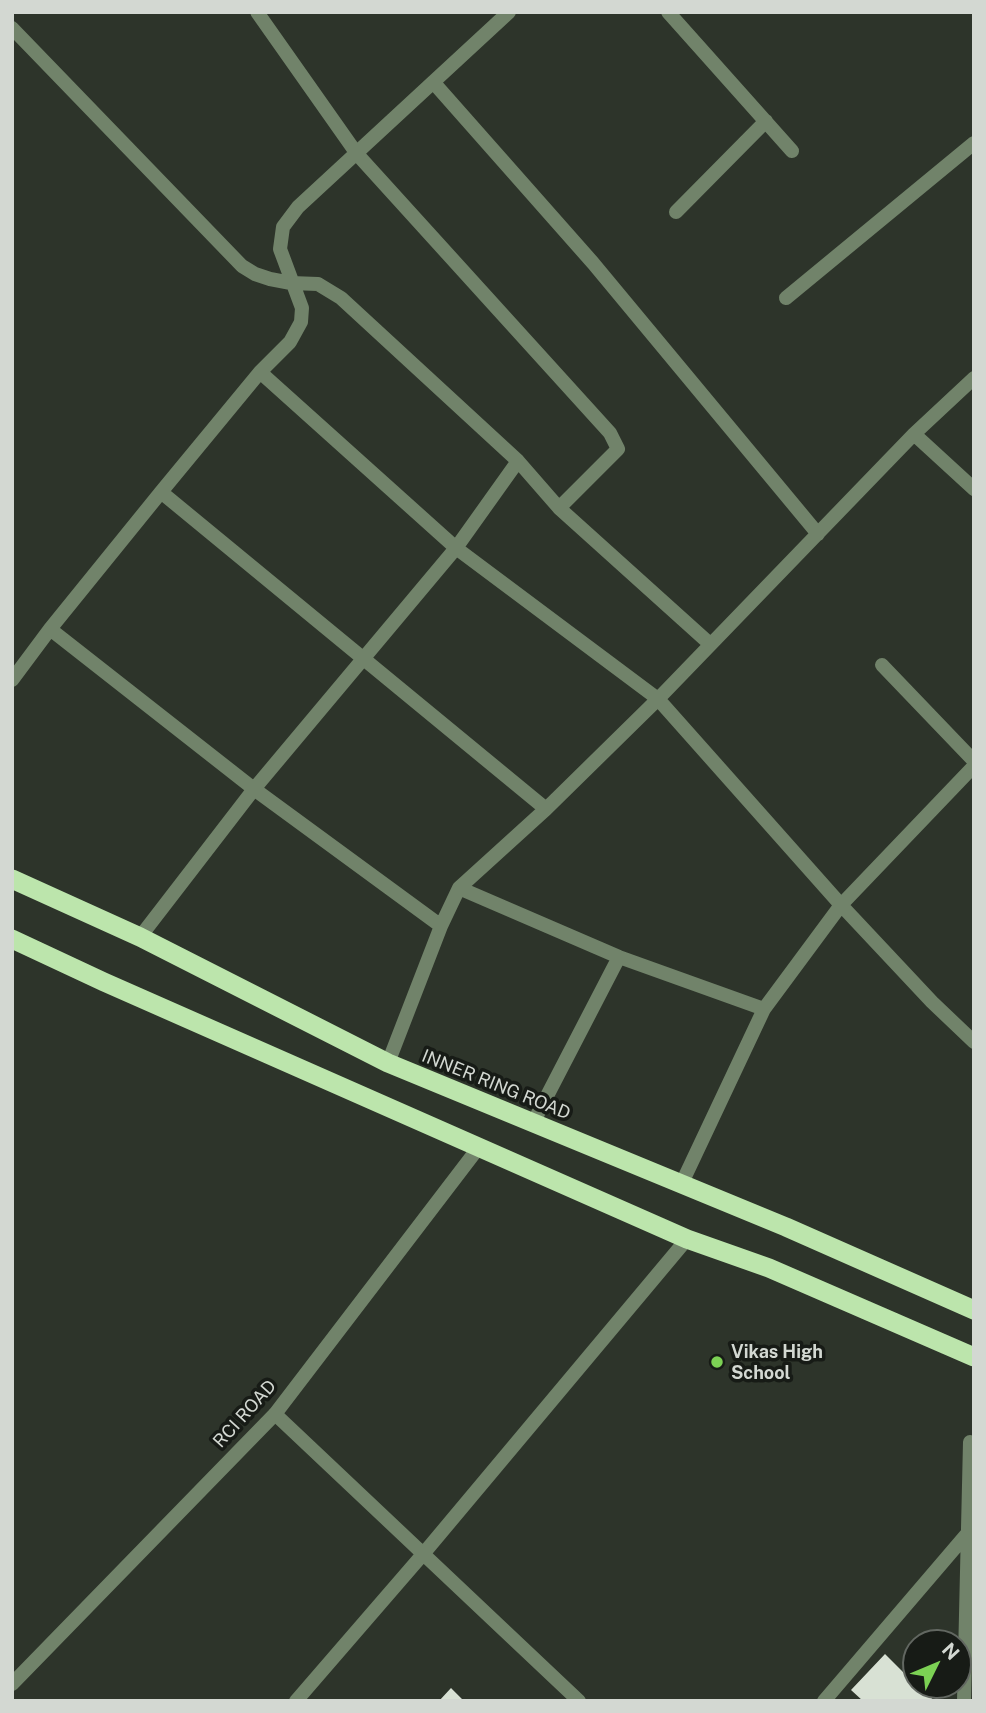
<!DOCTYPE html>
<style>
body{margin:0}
#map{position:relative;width:986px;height:1713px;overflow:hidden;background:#2d342a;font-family:"Public Sans",sans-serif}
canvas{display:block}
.frame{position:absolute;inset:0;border:14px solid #d3d8d2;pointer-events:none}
.north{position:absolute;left:902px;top:1629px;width:70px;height:70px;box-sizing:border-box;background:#171b16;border:2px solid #626761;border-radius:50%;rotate:47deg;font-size:19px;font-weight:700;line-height:28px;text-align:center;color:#d3d8d2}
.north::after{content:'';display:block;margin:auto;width:24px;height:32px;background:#7cd154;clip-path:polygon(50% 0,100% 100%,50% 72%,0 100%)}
</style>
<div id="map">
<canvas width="986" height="1713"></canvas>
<div class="frame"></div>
<div class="north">N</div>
</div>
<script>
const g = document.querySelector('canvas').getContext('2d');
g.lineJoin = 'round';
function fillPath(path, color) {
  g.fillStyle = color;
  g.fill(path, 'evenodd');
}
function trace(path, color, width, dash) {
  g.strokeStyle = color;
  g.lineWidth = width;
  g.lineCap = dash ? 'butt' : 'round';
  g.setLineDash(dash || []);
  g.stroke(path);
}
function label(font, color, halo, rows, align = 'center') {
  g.font = font + ' "Public Sans",sans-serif';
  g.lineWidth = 7;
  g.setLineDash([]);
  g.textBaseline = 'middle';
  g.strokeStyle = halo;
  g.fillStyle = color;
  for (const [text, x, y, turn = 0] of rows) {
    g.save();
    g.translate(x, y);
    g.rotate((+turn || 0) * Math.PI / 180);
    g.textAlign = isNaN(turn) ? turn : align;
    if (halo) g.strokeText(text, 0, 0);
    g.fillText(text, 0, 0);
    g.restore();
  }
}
fillPath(new Path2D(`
 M885,1654L916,1685L935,1701H863L851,1690Z
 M451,1688L464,1701H439Z`), '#d8e1d4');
trace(new Path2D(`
 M257,12L357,154L610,433L618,449L559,508
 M668,12L792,151
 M12,28L242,266L255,274L270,279L291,283L318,284L341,298L518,461L559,508L710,644
 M434,83L593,263L818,534
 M676,212L766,121
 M786,298L974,143
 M260,372L456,548L658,699L841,905L932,1002L974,1042
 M914,434L974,489
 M161,492L546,809
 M50,629L254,789L441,926
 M882,665L974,761
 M12,680L50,629L161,492L260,372L290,342L301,322L302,308L280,249L283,227L298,207L509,12
 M459,888L619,957L764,1009
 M140,937L254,789L456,548L518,461
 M388,1063L441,926L459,888L546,809L658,699L914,434L974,378
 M533,1123L619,957
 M681,1185L764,1009L841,905L974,766
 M275,1414L579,1701
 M296,1701L424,1553L687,1239
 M824,1701L966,1535
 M964,1701L970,1442`), '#71836a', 14);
trace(new Path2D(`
 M12,1684L275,1414L479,1147`), '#71836a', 14);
trace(new Path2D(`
 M12,879L140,937L388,1063L786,1227L974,1310
 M12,939L104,982L687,1239L769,1268L974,1357`), '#bce5ac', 19);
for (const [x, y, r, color] of [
 [717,1362,7,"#7cd154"]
]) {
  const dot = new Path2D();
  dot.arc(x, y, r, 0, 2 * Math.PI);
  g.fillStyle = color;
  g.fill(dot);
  trace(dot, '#171b16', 2.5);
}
label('18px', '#d3d8d2', '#171b16', [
 ["INNER RING ROAD",496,1085,22],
 ["RCI ROAD",245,1414,-48]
]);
label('bold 18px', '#d3d8d2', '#171b16', [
 ["Vikas High",731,1352],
 ["School",731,1373]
], 'left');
</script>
